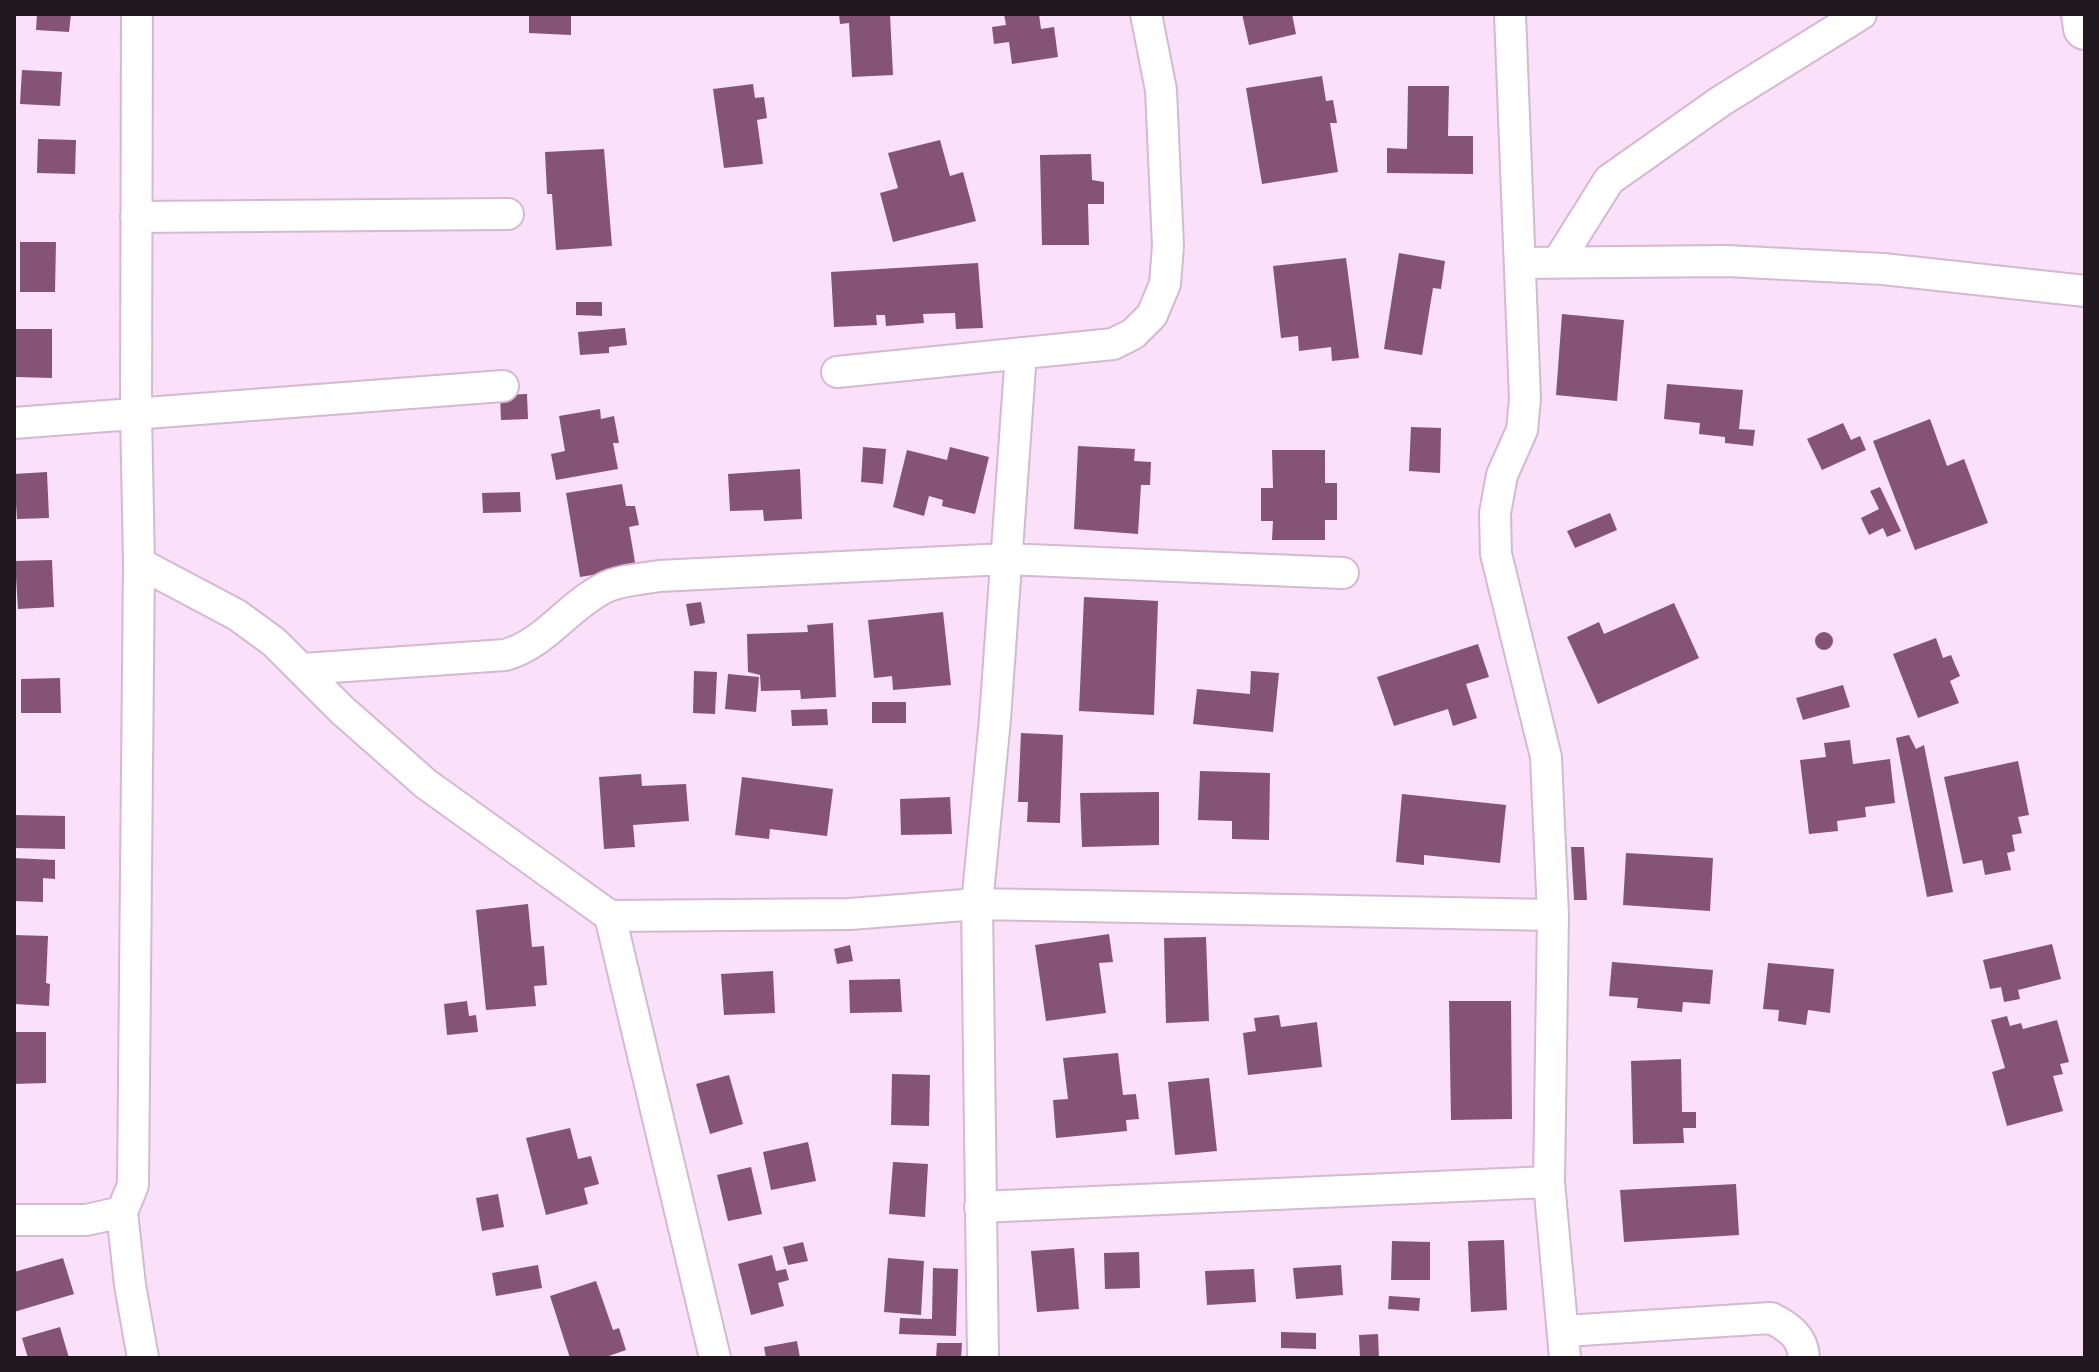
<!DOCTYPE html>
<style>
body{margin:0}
#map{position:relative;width:2099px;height:1372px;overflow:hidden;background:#fbe0f9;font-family:"Fira Sans",sans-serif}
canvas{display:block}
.frame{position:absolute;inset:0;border:16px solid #211820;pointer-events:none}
</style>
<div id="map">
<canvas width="2099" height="1372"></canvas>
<div class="frame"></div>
</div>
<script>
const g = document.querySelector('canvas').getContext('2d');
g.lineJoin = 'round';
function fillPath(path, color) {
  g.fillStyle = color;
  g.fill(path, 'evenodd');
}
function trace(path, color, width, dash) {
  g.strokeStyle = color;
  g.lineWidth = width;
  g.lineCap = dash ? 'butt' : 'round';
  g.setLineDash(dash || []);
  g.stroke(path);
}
fillPath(new Path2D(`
 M37,14H71L69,32L36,30Z
 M529,14H571V35L529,33Z
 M839,14H890L893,75L852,77L849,23L840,24Z
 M1004,14H1039L1041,29L1054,27L1058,57L1012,64L1009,42L994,44L992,27L1006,25Z
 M1242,14H1292L1296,34L1249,45Z
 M22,70L62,72L60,106L20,104Z
 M1322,76L1326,101L1333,100L1337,123H1330L1338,172L1262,184L1246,88Z
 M753,84L755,98L764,97L767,118L757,120L763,164L724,168L713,89Z
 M1408,86H1449L1448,136H1473V174L1387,173V148L1407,149Z
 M38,139L76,140L75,174L37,173Z
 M940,140L950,176L963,172L976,221L893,242L880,193L898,188L888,153Z
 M604,149L612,246L556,250L552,194H547L545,152Z
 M1091,154L1092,180L1104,182V204H1088L1089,245H1042L1040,155Z
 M20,242H56L55,292H20Z
 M1399,253L1445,261L1441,289L1433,288L1422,355L1384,349Z
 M1346,258L1359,358L1332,361L1331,347L1299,351L1298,336L1281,338L1273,266Z
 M978,263L983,328L956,329L955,313L923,314L924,323L886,326L885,315H876L877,325L834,327L831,272Z
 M576,302H602V316L576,315Z
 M1562,314L1624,320L1617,401L1556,395Z
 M625,328L627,345L609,347V353L580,355L578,332Z
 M16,329H52V378L16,377Z
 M1667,384L1743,390L1739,429L1755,430L1753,446L1725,443V437L1699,434L1700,423L1664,419Z
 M527,394L528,419L501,420L500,395Z
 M600,409L601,419L614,416L619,443H613L618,469L556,480L551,454L565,451L559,416Z
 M1930,419L1947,466L1964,459L1988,523L1915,550L1873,441Z
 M1843,423L1851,440L1860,436L1866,450L1822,470L1807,439Z
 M1411,427L1441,428L1440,473L1409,471Z
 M1078,446L1135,449L1134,461L1151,462L1150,485H1141L1138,534L1074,529Z
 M863,447L886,449L883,484L861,482Z
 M950,447L989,457L975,514L942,506L943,500L929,496L924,516L893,507L907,450L947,460Z
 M1272,450H1325V483H1337V520H1325V540H1272L1273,521H1261V488H1273Z
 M800,469L802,519L764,521L763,510L730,511L728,474Z
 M47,472L49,518L17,519L14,474Z
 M622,484L626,506H635L639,525L629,527L636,568L580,577L566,493Z
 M1880,487L1901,531L1887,537L1883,528L1869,535L1861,518L1879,509L1870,491Z
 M520,492L521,512L483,513L482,493Z
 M1610,513L1617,530L1575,548L1567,531Z
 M52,560L54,607L18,609L15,561Z
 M1084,597L1158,601L1154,715L1079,711Z
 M701,602L705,623L690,626L686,604Z
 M1674,603L1699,658L1598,704L1567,637L1599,622L1604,634Z
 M943,612L951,685L893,690L892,676L874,678L868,620Z
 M833,623L836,697L801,699L800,690L761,691L760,675L748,672L747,634L808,632L807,625Z
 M1815 641a9 9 0 1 1 18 0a9 9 0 1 1-18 0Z
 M1936,638L1943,658L1951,655L1960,676L1950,681L1959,703L1918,718L1893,654Z
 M1478,644L1489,677L1466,684L1477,718L1453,726L1448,709L1394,726L1377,677Z
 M694,671L717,672L715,714L693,713Z
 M1251,671L1279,673L1273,732L1193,724L1197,689L1250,694Z
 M728,674L759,677L756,712L725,709Z
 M60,678L61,713H21V679Z
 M1843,685L1850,707L1803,720L1796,698Z
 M872,702H906V723H872Z
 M827,709L828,725L792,726L791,710Z
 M1021,733L1063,735L1060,823L1027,822L1028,802H1018Z
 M1909,735L1916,749L1924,745L1953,892L1927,897L1896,738Z
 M1850,740L1853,764L1890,759L1895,803L1865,807L1866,817L1837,821L1838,831L1809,834L1800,760L1826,757L1824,743Z
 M2018,761L2029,815L2018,817L2022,833L2012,835L2015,851L2007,853L2011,870L1985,875L1982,860L1963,864L1944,777Z
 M1200,771L1270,773L1269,840L1232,839V821L1198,820Z
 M641,774L642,786L686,784L689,821L633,825L635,847L604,849L599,777Z
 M742,777L833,789L827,836L770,829L769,839L735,835Z
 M1159,792V845L1082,847L1080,793Z
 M1402,794L1506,805L1500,863L1424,855V865L1396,862Z
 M950,797L952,834L901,835L900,799Z
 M14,815L65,816V849L14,848Z
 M1571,847H1584L1587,900H1574Z
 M1626,853L1713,858L1710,911L1623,905Z
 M14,858L55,860V879L43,878V902L14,901Z
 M528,904L532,947L544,946L547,985L534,986L536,1006L486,1010L476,910Z
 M1109,934L1113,962L1099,963L1106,1013L1046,1021L1035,945Z
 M14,935L48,936L46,983L50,984L49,1006L14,1004Z
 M1206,937L1209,1021L1166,1023L1164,938Z
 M2052,944L2061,979L2018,990L2020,999L2004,1002L2001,987L1990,989L1983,960Z
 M850,945L853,961L837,964L834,949Z
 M1612,962L1713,970L1710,1004L1683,1002L1682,1012L1637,1008L1638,998L1609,996Z
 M1768,963L1834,969L1830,1013L1808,1010L1806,1025L1778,1021L1779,1010L1763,1009Z
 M773,971L775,1013L724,1015L721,974Z
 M900,979L902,1012L850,1013L849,980Z
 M467,1001L469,1016L476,1015L478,1032L447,1035L444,1004Z
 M1449,1001H1511L1512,1119L1451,1120Z
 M1279,1015L1281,1027L1317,1022L1322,1067L1248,1075L1243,1033L1256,1031L1254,1018Z
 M2007,1016L2010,1026L2021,1023L2023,1029L2057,1020L2069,1062L2060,1064L2063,1074L2053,1076L2063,1111L2007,1126L1992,1072L2005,1068L1991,1020Z
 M14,1032H46V1083L14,1084Z
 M1118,1053L1123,1095L1136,1094L1139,1119L1126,1120L1127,1131L1056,1138L1053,1100L1068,1099L1063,1058Z
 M1681,1059L1682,1112H1696V1128H1683L1684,1143L1633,1144L1631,1061Z
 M892,1074L930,1075L929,1126L891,1125Z
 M729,1075L743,1124L710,1134L696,1084Z
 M1209,1078L1217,1151L1175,1155L1168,1082Z
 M570,1128L578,1159L591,1156L599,1184L584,1188L588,1204L546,1215L526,1138Z
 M808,1142L816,1181L771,1190L763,1152Z
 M893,1162L928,1164L925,1217L889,1214Z
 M751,1167L762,1214L728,1221L717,1175Z
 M1736,1184L1739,1235L1624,1242L1620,1190Z
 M498,1194L504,1227L482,1231L476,1198Z
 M1504,1240L1507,1310L1471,1312L1468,1241Z
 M1392,1241L1430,1242V1280H1391Z
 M803,1242L808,1261L788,1265L783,1247Z
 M1074,1248L1079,1309L1037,1312L1031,1251Z
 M1139,1252L1140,1288L1105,1289L1104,1253Z
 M772,1255L776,1271L786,1269L789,1280L778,1283L784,1306L751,1315L738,1264Z
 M63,1258L74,1294L14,1312V1272Z
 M888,1258L924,1261L921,1315L884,1312Z
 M538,1265L542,1288L496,1296L492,1273Z
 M1341,1265L1343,1295L1296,1299L1293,1268Z
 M933,1268L958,1269L956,1336L899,1334L900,1318L932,1319Z
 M1254,1269L1256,1302L1207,1305L1205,1271Z
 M596,1281L613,1330L619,1328L626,1350L603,1358H570L550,1296Z
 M1389,1296L1420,1298L1419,1311L1388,1309Z
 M60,1327L69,1358H28L22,1338Z
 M1281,1332L1316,1333V1349L1281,1348Z
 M1378,1334L1379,1358H1360L1359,1335Z
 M797,1341L800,1358H766L764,1347Z
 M937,1343H962L961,1358H936Z`), '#845375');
const street = new Path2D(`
 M1510,14L1525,399L1522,430L1502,475L1495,513L1496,554L1546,757L1553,915L1549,1182
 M136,217L508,214
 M1520,263L1726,261L1883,269L2085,291
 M1557,263L1609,180L1721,101L1861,14
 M1021,353L995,719L977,904L1553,915
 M837,372L1113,344L1133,334L1152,315L1165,284L1168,246L1161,90L1146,14
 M14,423L503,386
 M139,563L237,615L274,642L342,710L426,784L610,916
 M303,669L505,655C545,644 567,607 604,588C619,580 642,579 659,576L1005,559L1343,573
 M980,1207L1549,1182L1565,1358
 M122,1212L130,1285L143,1358
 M14,1220H86L122,1212L133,1185L139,563L136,413L137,14
 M1565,1331L1771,1318C1789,1327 1803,1337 1804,1358
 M715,1358L610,916L850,914L977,904L983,1358`);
const secondary = new Path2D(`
 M2083,14L2085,28`);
trace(street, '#d3b9d1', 34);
trace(secondary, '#d3b9d1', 46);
trace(street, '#fff', 30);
trace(secondary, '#fff', 42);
</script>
